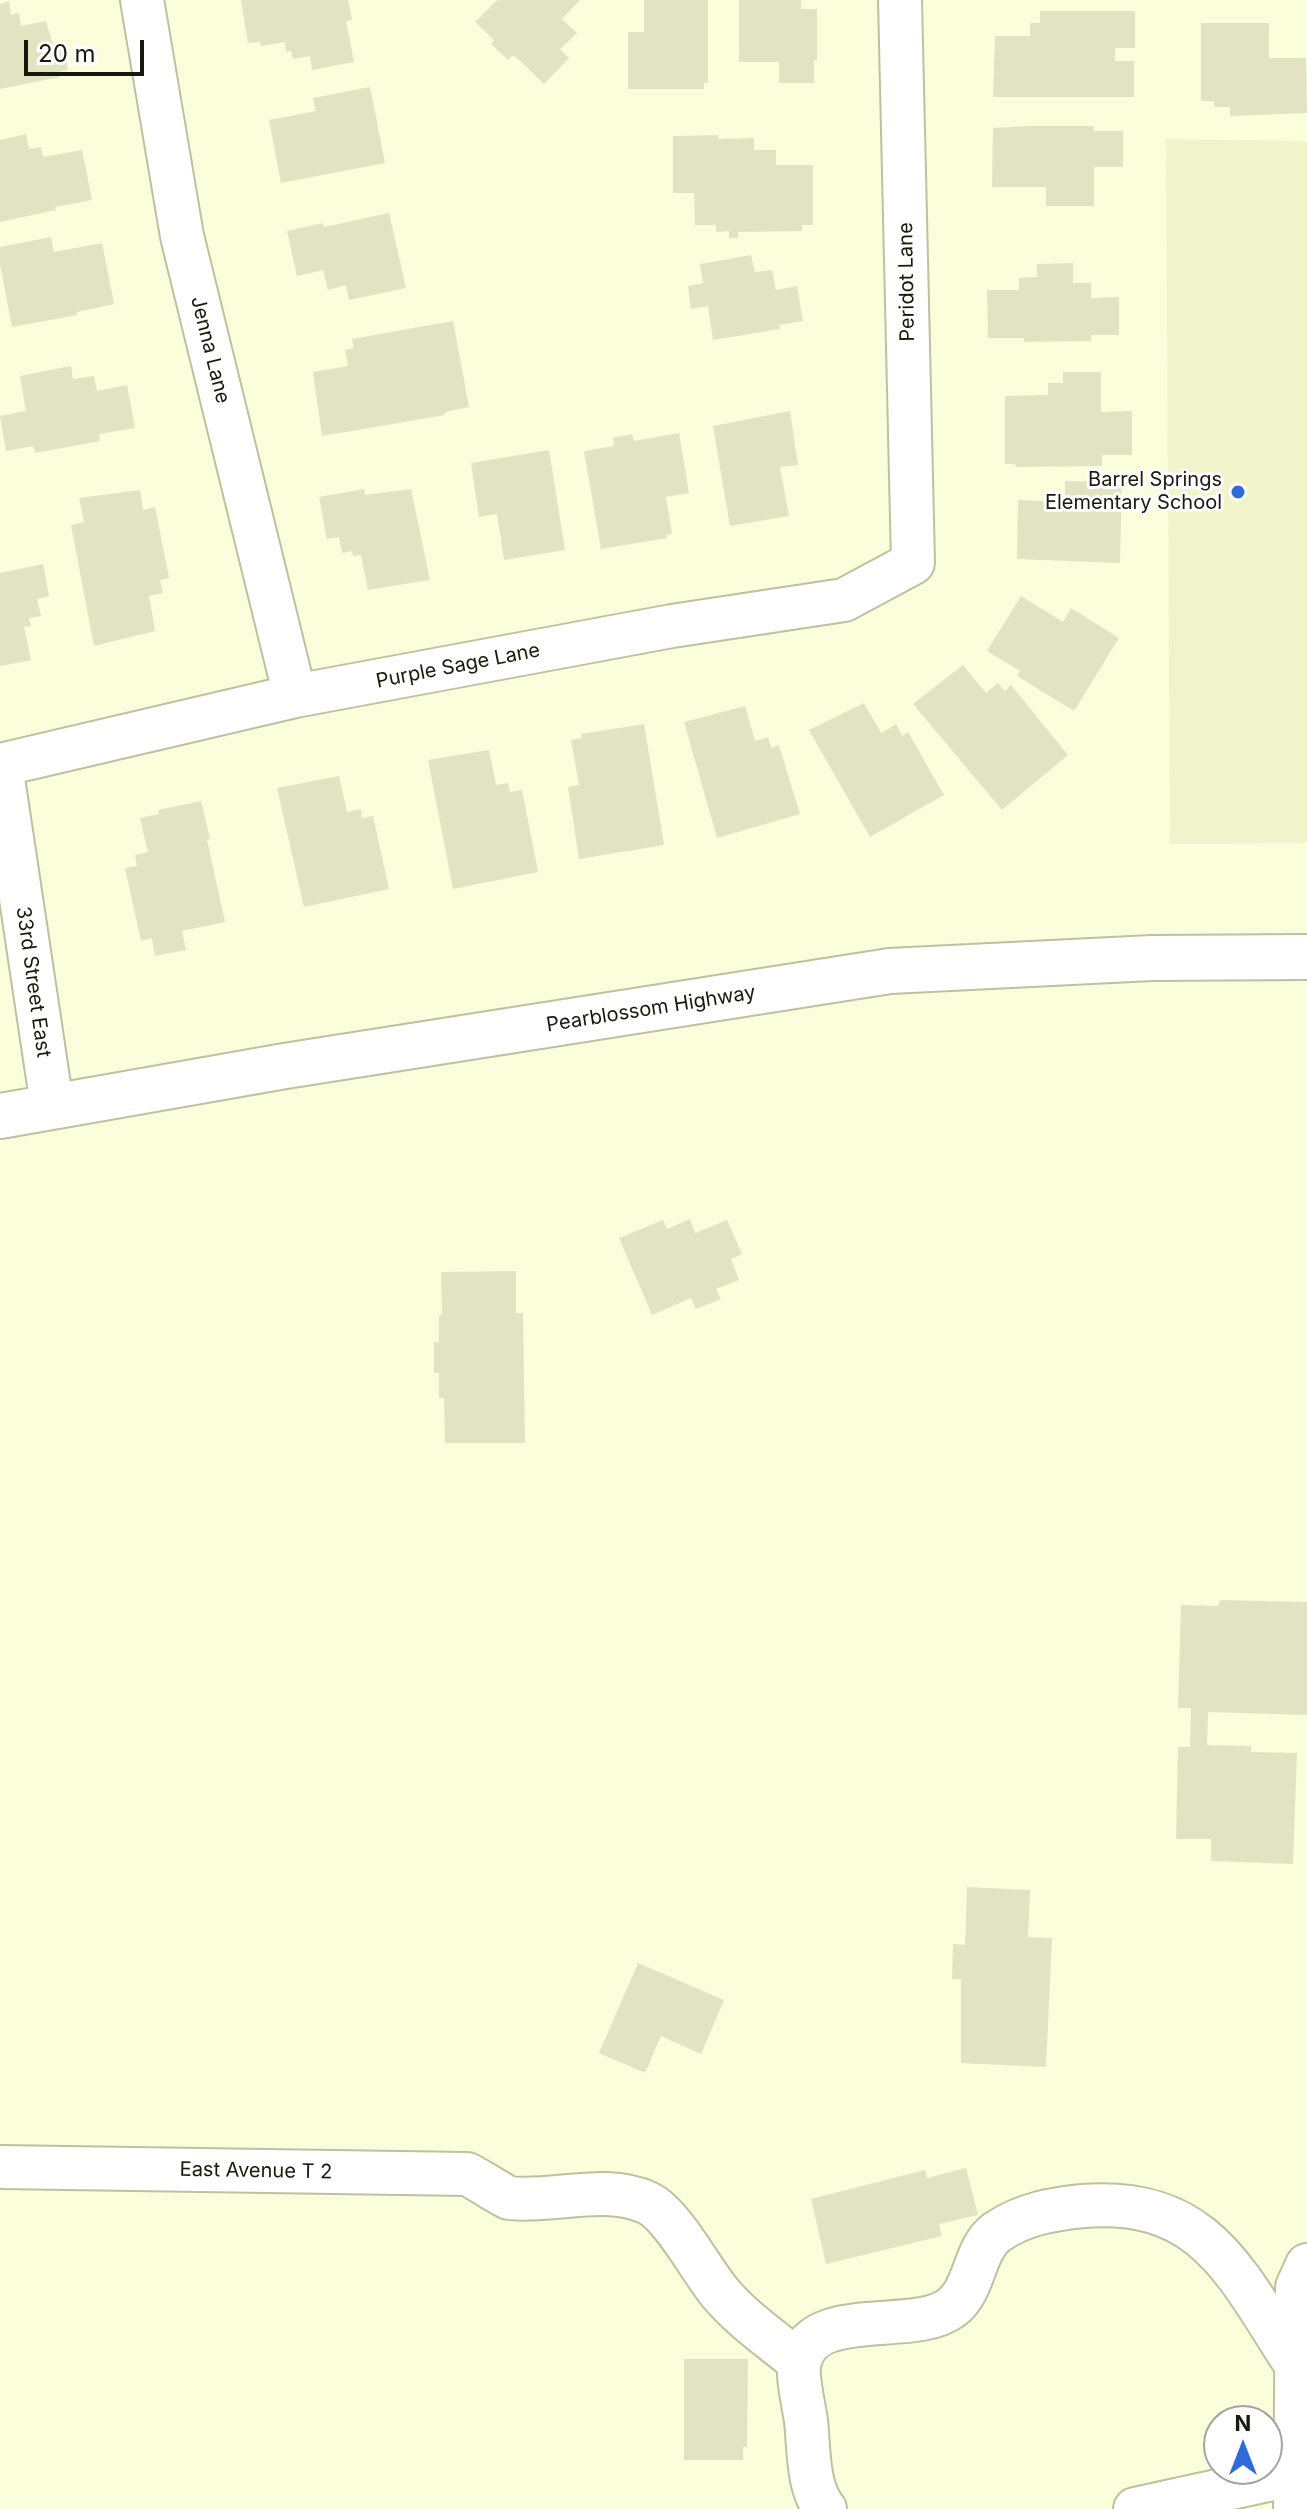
<!DOCTYPE html>
<style>
body{margin:0}
#map{position:relative;width:1307px;height:2509px;overflow:hidden;background:#fbfedb;font-family:Inter,sans-serif}
canvas{display:block}
.north{position:absolute;left:1203px;top:2405px;width:80px;height:80px;box-sizing:border-box;background:#fff;border:2px solid #a3a39e;border-radius:50%;rotate:0deg;font-size:22px;font-weight:700;line-height:32px;text-align:center;color:#18180c}
.north::after{content:'';display:block;margin:auto;width:28px;height:36px;background:#2e6ad8;clip-path:polygon(50% 0,100% 100%,50% 72%,0 100%)}
.scale{position:absolute;left:24px;top:40px;width:120px;height:36px;box-sizing:border-box;border:4px solid #18180c;border-top:0;padding-left:10px;font-size:24px;line-height:28px;white-space:nowrap;color:#18180c;-webkit-text-stroke:6px #fff;paint-order:stroke}
</style>
<div id="map">
<canvas width="1307" height="2509"></canvas>
<div class="north">N</div>
<div class="scale">20 m</div>
</div>
<script>
const g = document.querySelector('canvas').getContext('2d');
g.lineJoin = 'round';
function fillPath(path, color) {
  g.fillStyle = color;
  g.fill(path, 'evenodd');
}
function trace(path, color, width, dash) {
  g.strokeStyle = color;
  g.lineWidth = width;
  g.lineCap = dash ? 'butt' : 'round';
  g.setLineDash(dash || []);
  g.stroke(path);
}
function label(font, color, halo, rows, align = 'center') {
  g.font = font + ' Inter,sans-serif';
  g.lineWidth = 6;
  g.setLineDash([]);
  g.textBaseline = 'middle';
  g.strokeStyle = halo;
  g.fillStyle = color;
  for (const [text, x, y, turn = 0] of rows) {
    g.save();
    g.translate(x, y);
    g.rotate((+turn || 0) * Math.PI / 180);
    g.textAlign = isNaN(turn) ? turn : align;
    if (halo) g.strokeText(text, 0, 0);
    g.fillText(text, 0, 0);
    g.restore();
  }
}
fillPath(new Path2D(`
 M1166,139L1307,141V843L1170,844Z`), '#f1f4ca');
fillPath(new Path2D(`
 M241,0H348L352,20L346,21L354,62L312,70L310,56L293,59L291,51L286,52L285,42L261,46L260,42L248,43Z
 M497,0H580L562,19L577,33L560,49L569,58L544,84L516,57L512,56L508,60L491,44L494,40L475,22Z
 M644,0H708V83H704V89H628V32H644Z
 M739,0H801V9H817V60H814V83H779V62H739Z
 M9,1L11,15L19,13L21,26L46,21L55,51L64,49L68,70L59,72L60,77L0,89V4Z
 M1040,11H1135V48H1115V61H1134V97H993L995,36H1030V23H1040Z
 M1201,23H1269V58H1306L1307,113L1230,116V107H1214V101H1201Z
 M370,87L385,163L281,183L269,120L316,111L313,98Z
 M1029,126H1094V131H1123V167H1094V206H1046V187H992L993,128Z
 M26,134L29,149L41,147L43,157L82,150L92,200L55,207L56,210L0,222V140Z
 M718,135V139L754,138V150H776V165H813V225H802V231L738,232V238H729V231L716,232V225H695L694,193H673V136Z
 M389,213L406,288L349,300L346,285L328,290L323,270L297,276L287,231L323,223L324,227Z
 M51,237L54,252L102,243L114,304L77,312V315L12,327L0,264V247Z
 M751,255L755,272L772,270L776,290L797,286L803,321L779,325L780,329L713,340L708,306L691,309L688,286L703,283L700,264Z
 M1073,263V283H1091V298L1119,297V335H1091V341L1024,342V338H988L987,290H1019V278L1037,277V264Z
 M453,321L469,407L445,412V415L322,436L313,372L348,366L345,350L354,348L352,339Z
 M71,366L73,379L94,376L97,391L127,385L135,428L99,434L100,441L35,453L33,446L6,451L0,416L26,411L20,376Z
 M1063,372H1101V412L1132,411V455H1102V466L1016,467L1015,464H1005V396L1048,395V383H1063Z
 M790,411L798,465L780,467L789,516L730,526L713,426Z
 M679,433L689,493L666,497L672,534L666,535L667,538L601,549L584,451L614,446L613,438L632,434L634,441Z
 M549,450L565,550L504,560L497,514L479,517L471,463Z
 M1065,481L1122,482L1120,563L1017,559L1018,500L1065,502Z
 M364,489L365,495L411,489L430,580L368,590L361,555L353,556L352,551L342,553L339,537L327,539L319,497Z
 M140,490L143,510L155,507L169,578L160,580L163,593L149,596L155,631L94,646L71,525L84,522L79,498Z
 M43,564L49,596L37,599L41,616L29,618L31,626L24,627L31,660L0,666V573Z
 M1021,596L1063,622L1071,608L1119,638L1074,711L1017,676L1020,671L987,651Z
 M963,665L986,693L998,683L1005,691L1011,685L1068,755L1002,810L913,704Z
 M864,703L881,733L896,724L902,736L908,732L944,795L870,837L809,730Z
 M745,706L755,741L768,737L771,748L779,745L800,814L717,838L684,722Z
 M644,724L664,845L579,859L568,787L579,785L571,740L582,738L581,734Z
 M489,750L496,785L508,783L510,792L522,790L538,872L453,889L428,760Z
 M339,776L347,812L361,809L362,818L373,816L389,889L304,907L277,788Z
 M201,801L210,839L207,840L225,922L182,931L186,950L155,956L152,938L141,941L125,868L137,866L135,855L148,852L140,818L159,814L158,810Z
 M690,1219L695,1233L727,1220L742,1254L731,1259L739,1280L716,1289L721,1299L696,1309L691,1298L652,1315L619,1238L663,1220L667,1229Z
 M516,1271V1313H523L525,1443H445L444,1398H439V1373H434V1342H439V1315H442L441,1272Z
 M1220,1600L1307,1602V1715L1208,1712L1207,1745L1251,1746V1752L1297,1753L1293,1864L1211,1861V1839H1176L1178,1747H1190L1191,1708H1178L1181,1605L1218,1606Z
 M967,1887L1030,1890L1028,1937L1052,1938L1046,2067L961,2063V1979H952L953,1944L965,1945Z
 M638,1963L724,2000L701,2054L661,2036L645,2073L599,2053Z
 M966,2168L978,2215L939,2224L942,2236L826,2264L811,2199L925,2170L927,2178Z
 M684,2359H748L747,2447H743V2460H684Z`), '#e1e3c2');
const minor = new Path2D(`
 M142,0L182,236L295,696
 M0,765L295,696L672,626L844,600L913,563L900,0
 M1,765L52,1105
 M0,2167L467,2174C476,2178 505,2197 509,2198C555,2203 605,2183 648,2203C673,2215 702,2272 721,2294C743,2320 773,2340 799,2362
 M825,2509C807,2488 809,2447 806,2421C804,2406 796,2375 800,2361C813,2305 914,2336 951,2308C976,2290 973,2249 997,2232C1023,2214 1053,2209 1083,2206C1207,2196 1237,2276 1296,2365
 M1135,2509L1295,2474
 M1295,2509L1297,2287L1307,2265`);
const major = new Path2D(`
 M0,1116L285,1066L890,971L1152,958L1307,957`);
trace(minor, '#bec1a0', 46);
trace(major, '#bec1a0', 48);
trace(minor, '#fff', 42);
trace(major, '#fff', 44);
for (const [x, y, r, color] of [
 [1238,492,8,"#2e6ad8"]
]) {
  const dot = new Path2D();
  dot.arc(x, y, r, 0, 2 * Math.PI);
  g.fillStyle = color;
  g.fill(dot);
  trace(dot, '#fff', 3);
}
label('20px', '#18180c', '#fff', [
 ["Peridot Lane",907,282,-91],
 ["Jenna Lane",210,350,76],
 ["Purple Sage Lane",458,666,-11],
 ["33rd Street East",33,982,82],
 ["Pearblossom Highway",651,1009,-9],
 ["East Avenue T 2",256,2171,1]
]);
label('20px', '#18180c', '#fff', [
 ["Barrel Springs",1222,480],
 ["Elementary School",1222,503]
], 'right');
</script>
